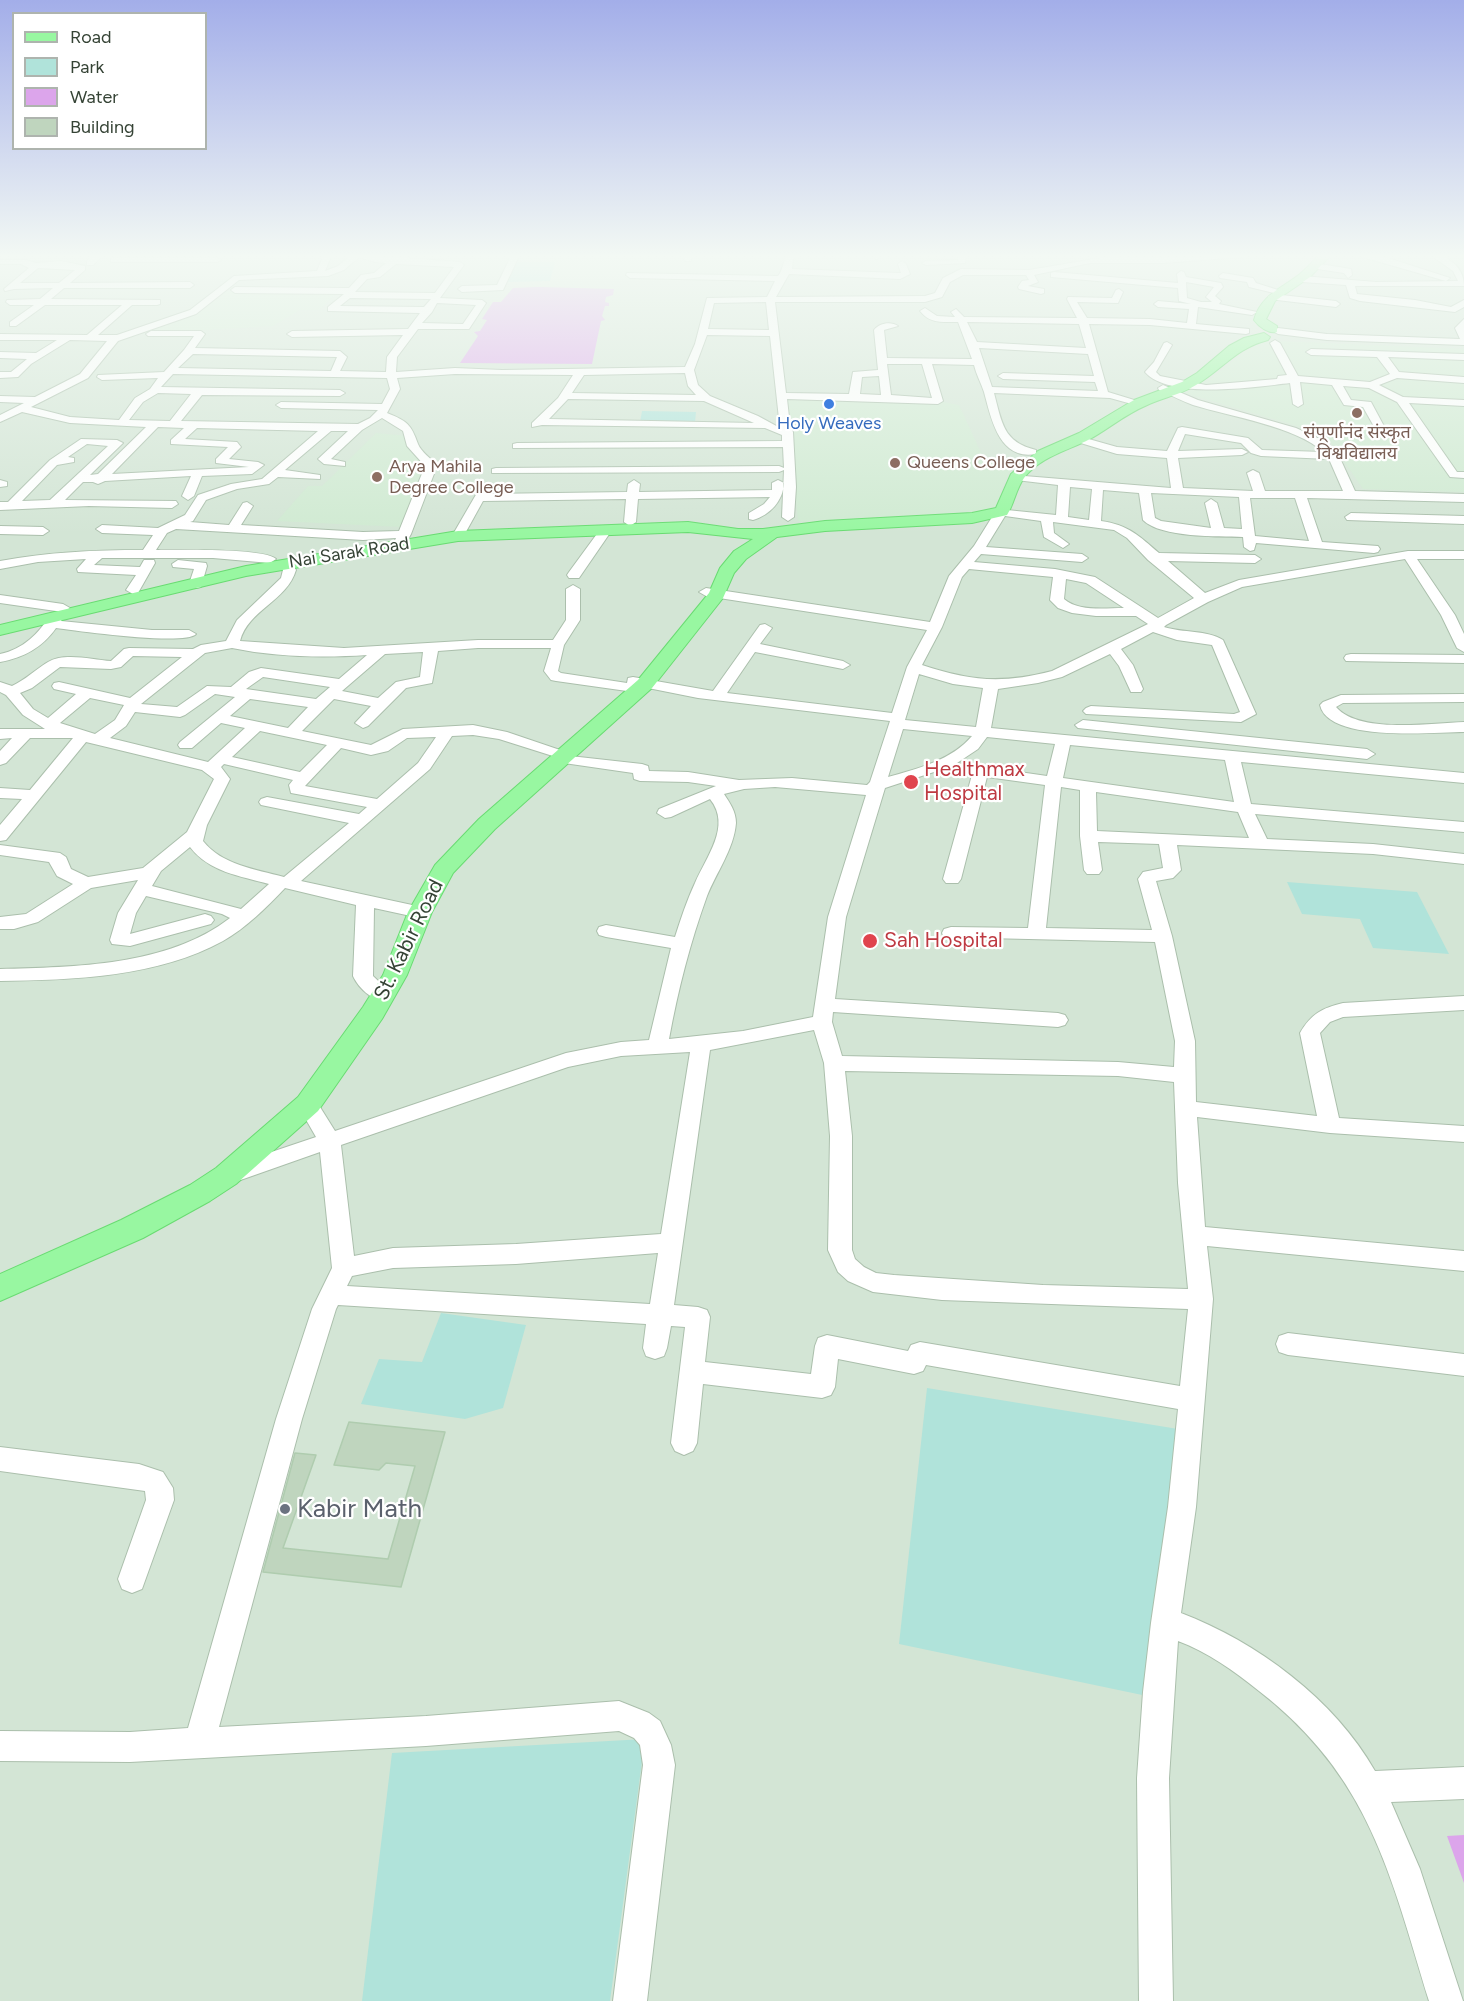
<!DOCTYPE html>
<meta charset="utf-8">
<style>
body{margin:0}
#map{position:relative;width:1464px;height:2001px;overflow:hidden;background:#e5f1e6;font-family:Figtree,sans-serif}
canvas{display:block}
.legend{position:absolute;left:12px;top:12px;width:195px;height:138px;box-sizing:border-box;background:#fff;border:2px solid #aeb4ae;margin:0;padding:8px 10px;list-style:none;font-size:18px;color:#354335}
.legend li{display:flex;align-items:center;gap:12px;height:30px}
.legend b{width:30px;border:2px solid #aeb4ae}
</style>
<div id="map">
<canvas width="1464" height="2001"></canvas>
<ul class="legend">
<li><b style="height:8px;background:#98f7a1"></b>Road</li>
<li><b style="height:16px;background:#b0e3da"></b>Park</li>
<li><b style="height:16px;background:#dca5eb"></b>Water</li>
<li><b style="height:16px;background:#bfd5be"></b>Building</li>
</ul>
</div>
<script>
const g = document.querySelector('canvas').getContext('2d');
g.lineJoin = 'round';
function fillPath(path, color) {
  g.fillStyle = color;
  g.fill(path, 'evenodd');
}
function trace(path, color, width, dash) {
  g.strokeStyle = color;
  g.lineWidth = width;
  g.lineCap = dash ? 'butt' : 'round';
  g.setLineDash(dash || []);
  g.stroke(path);
}
function label(font, color, halo, rows, align = 'center') {
  g.font = font + ' Figtree,"Noto Sans Devanagari",sans-serif';
  g.lineWidth = 4.5;
  g.setLineDash([]);
  g.textBaseline = 'middle';
  g.strokeStyle = halo;
  g.fillStyle = color;
  for (const [text, x, y, turn = 0] of rows) {
    g.save();
    g.translate(x, y);
    g.rotate((+turn || 0) * Math.PI / 180);
    g.textAlign = isNaN(turn) ? turn : align;
    if (halo) g.strokeText(text, 0, 0);
    g.fillText(text, 0, 0);
    g.restore();
  }
}
fillPath(new Path2D(`
 M0,254H1464V2001H0Z`), '#d3e5d5');
fillPath(new Path2D(`
 M221,291L338,292L319,310H300L273,326L121,335L191,311Z
 M1277,341L1464,349V492L1363,489L1325,434L1177,391L1212,378L1255,343Z
 M782,396L938,401L959,405L983,457L1011,469L1001,491L1000,507L976,515L848,525L798,521L791,444Z
 M376,433L409,436L427,469L402,527L277,521L308,486H322Z`), '#d0ead2');
fillPath(new Path2D(`
 M516,262H555L550,281L508,282Z
 M642,411L696,412L695,423L640,422Z
 M1287,882L1417,892L1449,954L1373,948L1360,919L1302,914Z
 M441,1313L526,1325L503,1408L465,1419L361,1404L379,1359L422,1362Z
 M927,1388L1178,1429L1147,1696L899,1644Z
 M645,1739L610,2001H362L392,1753Z`), '#b0e3da');
fillPath(new Path2D(`
 M538,287L614,289L613,295L606,297L605,302L609,303V306H605L602,316L605,320L601,321L592,364L460,363L478,336L474,332L480,331L487,320L482,319L493,302H501L513,288Z
 M1464,1835V1883L1447,1836Z`), '#dca5eb');
const building = new Path2D(`
 M349,1422L445,1432L401,1587L263,1572L295,1453L316,1455L283,1548L388,1559L415,1466L386,1463L379,1470L334,1465Z`);
fillPath(building, '#bfd5be');
trace(building, '#afccaf', 1.5);
const minor = new Path2D(`
 M95,254H104L93,265H87V261Z
 M324,254H332L325,271L338,266L352,254L460,262L464,265L440,298L482,300L486,303L469,329H418L397,357L396,372L455,368L502,370L685,367L695,344L707,298L767,297L775,281L630,278L626,275L627,273L778,276C784,269 782,261 788,254H797L793,259L792,269L899,273H901L898,264L902,261L906,264L910,274L900,279L789,274L776,297L925,296L935,293L943,278L961,269L1029,270L1112,256L1164,258L1257,254L1253,256L1164,263H1090L1034,275L1038,282L1028,286L1044,289V293L1041,294L1019,289L1018,287L1022,281L1029,280L1026,275H963L950,282L942,297L925,302H775L786,393L849,394L853,372L878,370L874,330C879,323 891,321 898,326L884,330L887,358L972,359L958,322C943,322 930,324 920,311L925,308L937,316L955,317L951,312L956,309L964,317L1077,318L1067,299L1068,297L1112,298L1116,290L1119,289L1123,292L1118,303L1077,302L1087,318L1150,319L1187,323L1189,309L1158,307L1154,304L1158,301L1191,304L1179,301L1178,288L1051,277V273L1054,272L1178,283L1177,274L1181,271L1184,272L1186,277L1221,283L1223,287L1215,296L1221,301L1219,304L1257,312L1252,315L1198,307L1196,324L1249,329V333L1246,334L1150,325L1089,324L1108,392L1144,403L1139,406L1110,398L994,393C1002,423 1003,442 1036,450V454C999,461 991,418 984,392C981,383 976,374 974,365L932,364L943,401L938,404L787,399L790,426L793,432L796,487L794,517L788,521L782,517L784,470L779,472L492,473V469L496,468L779,466L784,468L783,447L513,448V444L517,443L782,441V435L765,428L542,425L532,427V423L558,398L573,375L455,374L397,378L400,389L387,413C407,421 411,424 418,444C421,452 432,459 437,466L411,534L403,548H395L393,545L396,538L363,540L176,529L167,533L156,550C176,550 265,548 276,559L270,563L213,558H102L94,565L140,567L144,560H154L155,563L138,593L133,594L126,590L136,575L78,572L77,569L86,559L38,562L0,569V561C48,552 95,550 143,550L153,535L102,533L96,529L102,525L158,528L185,515L198,495L231,484L262,479L318,431L197,428L185,439L237,442L241,447L229,459L258,462L264,465L252,474L202,476L194,496L188,500L182,496L191,476L105,481L98,484L93,482H83L65,500L176,501L178,504L172,508L89,506L0,510V502H8L50,460L81,439L117,440L123,443L90,475L98,474L146,427L70,423L22,412L0,422V415L24,403L0,402V396L35,397L80,374L107,341L70,340L31,364L18,377L0,378V372H11L27,359L0,358V352L36,353L57,340H0V334L87,335L122,305H45L16,326H10V322L34,305H10L6,302L7,300L40,299L53,288L14,289L5,291L4,289L29,268L21,264H0V260H27L36,263L61,261L85,266V270L70,283L190,282L194,285L190,288H64L51,299L160,300V304L157,305H132L98,335H117L190,310L234,276L317,271ZM359,257L375,262L386,263L374,273L361,275L349,288L235,287L231,290L235,293L344,294L328,307V311L420,313L408,329L292,331L287,334L292,337L403,335L387,357L386,372L340,371L347,357L340,351L195,348L205,334L201,331H151L146,334L148,336H194L184,350L164,372L98,375L97,377L102,380L158,378L150,389L135,398L119,420L70,417L31,407L88,378L118,341L196,314L239,280L328,276L344,270ZM396,264L454,267L435,293L355,292L367,279L380,277ZM38,268L75,270L59,283H20ZM1186,282L1214,287L1206,297L1212,302H1201L1187,298ZM350,298L431,299L424,307L340,306ZM766,302L769,330L708,329L714,303ZM437,303L476,305L463,324L422,323L432,312ZM967,322L1079,324L1086,348L977,342ZM707,335L770,336L780,428L758,416L710,396L698,385L694,370ZM979,348L1088,354L1094,376L1003,373L998,376L1003,379L1095,382L1098,391L992,387ZM193,354L337,357L331,371L178,368ZM887,364H922L932,398L891,395ZM685,373L688,386L696,395L572,393L584,375ZM173,374L387,378L390,389L382,404L281,402L276,405L281,408L378,410L370,418L358,424L181,421L202,395L340,396L345,393L340,390L161,387ZM879,376L881,395L860,394L862,377ZM158,393L191,394L170,421L129,420L143,402ZM568,399L704,401L754,423L549,419ZM382,418L403,431L407,446L425,466L399,531L363,532L241,525L253,506L247,502L243,503L229,525L190,522L193,521L206,500L237,489L269,484L278,477L320,479V475L285,470L331,431H348L318,459L324,464L345,466V462L331,459L362,430ZM158,427L184,428L171,440V444L228,447L216,459V463L249,467L112,474ZM87,444L108,446L50,500L22,501L57,465L74,462V458L68,457Z
 M512,254H520L503,290L462,292L458,289L462,286L497,285Z
 M684,254H692L691,261H685Z
 M875,254H884L877,259L873,257Z
 M958,254H966L965,263L926,265L922,263L926,261L958,260Z
 M1003,254H1018L1014,256Z
 M1352,254L1385,257L1450,278L1446,281Z
 M1429,254C1447,254 1464,267 1464,286H1355L1357,294L1415,300L1451,307L1464,300V307L1455,312L1360,301L1350,298L1346,285L1302,282L1298,279L1302,276L1376,282L1458,281L1453,271Z
 M114,258H217L221,260L217,262H111V258Z
 M1314,263L1351,269L1352,275L1348,278L1344,273L1311,268V264Z
 M1223,273L1253,278L1256,283L1278,290L1274,293L1249,287L1247,282L1220,278L1219,276Z
 M1272,294L1336,301L1340,304L1336,307L1269,299L1268,297Z
 M1464,319V345L1327,340L1278,334L1273,331L1278,328L1327,334L1460,339L1455,328Z
 M1275,340L1280,343L1298,376L1370,382L1390,374L1377,357L1311,355L1306,352L1311,349L1464,354V360L1388,357L1399,372L1464,377V383L1397,378L1379,385L1403,397L1464,400V406L1409,403L1457,472H1464V478L1450,477L1397,402L1369,388L1343,386L1351,400L1371,402L1385,428L1384,430H1376L1363,407L1344,405L1332,385L1300,382L1303,404L1298,407L1293,404L1290,383C1256,387 1169,400 1145,372L1154,362L1164,343L1167,342L1172,345L1156,372L1160,376L1206,385L1277,379L1278,376L1287,375L1270,343Z
 M1163,385L1198,400L1296,428L1324,441L1339,456L1355,491L1464,494V502L1307,498L1322,542L1378,546L1380,549L1378,552L1374,553L1256,543L1254,550L1250,551L1244,547L1243,537C1218,536 1161,538 1143,520L1139,493L1103,490L1101,521C1129,525 1139,536 1159,553L1255,555L1261,559L1255,563L1168,561L1205,593L1239,580L1408,551H1464V559H1417L1455,615L1464,634V652L1457,648L1441,615L1405,559L1242,587L1208,602L1166,625L1164,627C1183,633 1207,630 1223,640L1256,714L1241,722L1086,714L1083,711L1086,708L1091,706L1234,714L1240,712L1212,645L1177,640L1153,632L1121,649L1133,665L1143,689L1141,692H1131L1119,666L1110,654L1062,677L1038,683L998,689L991,728L1464,773V783L1241,762L1251,804L1464,822V832L1255,814L1267,839L1373,844L1464,854V864L1373,854L1177,845L1181,870L1173,878L1156,881L1172,936L1195,1041L1196,1102L1317,1116L1300,1033C1311,1014 1322,1008 1343,1003L1464,996V1010L1343,1017L1330,1022L1320,1033L1339,1118L1464,1126V1142L1330,1133L1197,1117L1205,1227L1464,1251V1271L1207,1246L1213,1299L1196,1507L1181,1613C1257,1642 1334,1699 1375,1771L1464,1767V1799L1391,1802L1420,1869L1463,2001H1429C1390,1874 1370,1777 1259,1691C1234,1671 1208,1652 1178,1641L1169,1778L1173,2001H1139L1137,1778L1143,1692L1151,1623L1168,1507L1178,1409L926,1365L923,1371L914,1374L838,1359L835,1387L831,1395L822,1398L703,1384L697,1443L693,1451L684,1455L675,1451L671,1443L685,1327L671,1326L667,1348L664,1356L655,1359L646,1356L643,1348L646,1324L338,1305L336,1309L302,1419L219,1727L426,1716L619,1701L649,1713L660,1721L671,1745L675,1765L647,2001H613L643,1765L640,1745L634,1738L619,1731L426,1746L130,1762L0,1761V1731L130,1732L188,1728L276,1419L312,1309L332,1268L320,1152L232,1183L224,1180L221,1174L224,1168L316,1137L297,1104L301,1099L308,1096L315,1099L335,1131L566,1053L621,1042L649,1040L671,948L606,937L599,935L597,931L599,927L606,925L675,937C681,918 687,900 695,883C706,857 732,826 710,799L671,817L665,818L657,813L659,809L716,786L688,782L640,781L634,779L633,773L557,762L556,757L499,739L473,735L452,736L430,769L301,881L426,908L429,912L426,916L420,918L374,908L373,976L393,995L390,1000C375,1004 359,989 353,976L356,905L285,888C266,908 247,927 223,941C158,977 73,980 0,981V969C75,967 168,966 230,918L222,914L146,896L136,913L130,934L205,914L211,916L214,920L211,924L130,946L112,944L110,940L118,913L138,880L91,888L38,922L14,929H0V917L26,914L73,884L57,876L49,862L0,855V845L60,853L66,857L71,869L88,877L143,868L187,832L214,779L202,770L86,742L6,840L0,841V825L22,799L0,798V788L30,790L73,738H30L6,763L0,765V751L12,738L0,739V729H45L23,715L6,695L0,692V682L12,686C25,680 35,670 48,662C65,652 93,660 111,661L124,649L129,648L193,649L201,645L226,641L237,620L281,578L283,570L279,564L285,560L290,561L296,570C287,601 248,610 240,641L344,648L478,640H553L566,620V589L573,585L580,589V620L564,645L558,671L561,673L627,683L628,678L633,677L713,691L760,625L765,624L772,628L760,644L843,661L850,665L843,669L755,652L727,693L892,713L907,667L927,630L706,596L699,592L706,588L930,622L949,576L974,546L997,509L1056,515L1058,485L1016,480L1010,477L1012,475L1171,488L1167,458L1117,454L1074,441V437L1078,436L1117,447L1167,451L1178,428L1182,427L1248,438L1262,450L1323,452C1298,427 1228,416 1193,405C1182,401 1171,395 1159,390L1158,388ZM1185,434L1241,443L1251,453L1261,456L1329,459L1343,491H1265L1259,473L1253,470L1247,473L1253,491L1183,488L1178,458L1242,455L1248,452L1242,449L1178,451ZM1070,487L1092,489L1089,520L1068,517ZM1151,493L1239,497L1242,529L1224,528L1217,503L1211,499L1205,503L1211,528L1161,521L1155,518ZM1250,498H1295L1309,541L1255,536ZM1005,516L1041,521L1044,537L1063,548L1069,544L1054,533L1053,522L1114,530L1127,538L1148,560L1194,598L1158,618L1095,577L1055,569L974,562L981,554L1082,562L1088,558L1082,554L986,547ZM969,569L1053,577L1050,600L1058,608L1072,613L1096,616H1136L1148,624L1052,671C1002,684 970,681 922,665L942,627L962,577ZM1066,579L1086,583L1124,608C1106,608 1079,612 1064,599ZM232,648C275,657 323,658 367,655L339,679L261,668L249,672L231,687L207,686L177,707L141,704L205,653ZM478,648H551L544,671L551,680L556,681L627,691L632,690L633,685L698,698L890,721L870,782L867,785L792,778L739,780L688,772L649,771L648,766L642,764L561,755L560,750L507,732L473,725L403,729L371,745L302,731L334,699L371,706L355,723L363,728L368,726L406,688L432,683L438,651ZM423,652L420,677L396,682L378,698L342,691L385,654ZM133,656L182,657L130,698L59,682L54,683L52,686L54,689L76,694L48,718L33,709L20,693L32,688L60,667L111,669L121,667ZM919,674L953,684L983,688L976,727L905,720ZM263,677L330,687L316,699L246,689ZM215,694L235,697L180,742L178,745L180,748H192L221,723L245,728L208,762L110,738L126,726L135,712L180,717L185,715ZM90,698L124,705L115,720L95,734L60,723ZM250,699L308,707L288,728L230,716ZM903,729L972,736C952,760 917,769 888,777ZM260,731L327,745L300,772L232,757ZM436,737L418,763L377,799L305,786L341,748L371,755L388,751L407,738ZM987,737L1055,744L1047,776L957,763L978,749ZM1070,745L1225,760L1234,802L1063,778ZM224,764L293,780L289,785L291,793L367,807L359,814L267,797L261,799L259,802L261,805L349,823L284,877C255,869 222,865 203,841L207,825L230,779L221,767ZM940,770L972,775L943,879L946,883H958L961,879L987,777L1045,785L1028,928L951,927L944,929L942,933L944,937L1155,942L1175,1041L1174,1067L1118,1062L842,1056L832,1022L833,1012L1058,1027L1065,1025L1068,1020L1065,1015L1058,1013L835,999L846,917L885,788ZM775,787L866,795L828,917L813,1017L743,1031L669,1039C678,990 690,943 707,896C716,873 734,849 736,823C736,812 730,803 724,794L744,789ZM1061,787L1080,790V836L1084,870L1087,874H1099L1102,870L1098,842L1159,844L1163,868L1143,872L1138,879L1152,930L1046,928ZM1096,792L1238,812L1249,838L1097,831ZM190,847C209,872 240,876 269,884L241,909L152,886L161,871ZM814,1030L824,1063L830,1136L828,1250L838,1272L848,1281L873,1292L942,1300L1188,1309L1180,1386L920,1342L911,1345L908,1351L827,1335L818,1338L815,1346L811,1374L705,1362L710,1317L707,1310L698,1307L674,1305L710,1050ZM690,1052L661,1234L516,1244L393,1248L354,1256L341,1145L568,1067L621,1056ZM845,1071L1118,1076L1174,1082L1178,1183L1188,1289L1043,1285L894,1275L876,1273L864,1267L855,1259L852,1250V1136ZM658,1253L650,1304L347,1286L352,1276L393,1268L516,1264Z
 M0,480L7,482V486L0,487Z
 M634,480L640,484L639,492L772,490V483L778,480L784,483C783,501 770,515 753,520L749,519V513L764,504L770,497L638,499L636,522L630,526L624,522L626,499L483,501L462,539H454L452,536L481,486H489L491,488L487,494L627,492L628,484Z
 M1351,513L1464,516V524L1347,520L1345,517Z
 M0,526L43,527L49,531L43,535L0,534Z
 M606,526L612,530L579,578H569L567,575L569,572L602,527Z
 M178,560L206,563L207,566L201,587L196,588L189,584L194,569L173,567L172,564Z
 M0,595L63,604L70,608L63,612L0,603Z
 M56,613L63,617L61,621L152,630H189L196,634C185,646 78,631 56,628C42,648 23,658 0,662V654C24,649 39,633 51,614Z
 M1351,654L1464,655V663L1346,661L1344,658L1346,655Z
 M1464,694V702L1343,703L1336,707C1359,734 1431,723 1464,722V732C1435,732 1328,743 1320,705L1323,702L1341,695Z
 M1083,720L1367,749L1375,754L1367,759L1078,728L1075,725Z
 M1288,1333L1464,1354V1376L1288,1355L1279,1352L1276,1344L1279,1336Z
 M0,1447L139,1464L163,1472L173,1488L174,1500L142,1589L132,1593L122,1589L118,1579L146,1500L145,1491L0,1471Z`);
const major = new Path2D(`
 M1320,254H1332L1310,277L1275,301L1266,319L1277,326V332C1269,334 1259,327 1254,320C1261,295 1281,289 1300,274C1307,268 1313,261 1320,254Z
 M1264,333L1270,337L1268,340C1236,348 1223,369 1196,385C1180,395 1161,398 1145,406C1126,414 1108,429 1090,439C1067,451 1040,457 1024,478C1016,489 1014,504 1007,515L972,523L825,531L777,537L746,559L734,573L723,598L652,688L495,829L453,873L432,912L407,975L382,1019L318,1111L236,1184L210,1201L143,1238L0,1301V1274L121,1220L190,1185L216,1168L298,1097L363,1007L383,975L408,912L435,865L479,819L638,680L709,593L720,568L734,551L753,539L688,532L458,541L246,576L0,635V625L246,566L458,531L688,522L738,529H763L825,521L972,513L996,508L1011,474L1038,451L1079,433L1134,400L1182,382L1197,373L1229,346L1244,338Z`);
trace(minor, '#abbfac', 2);
trace(major, '#69db72', 2);
fillPath(minor, '#fff');
fillPath(major, '#98f7a1');
const sky = g.createLinearGradient(0, 0, 0, 534);
sky.addColorStop(0, '#a3aee9');
sky.addColorStop(0.48, '#f3f9f4');
sky.addColorStop(1, '#f3f9f400');
g.fillStyle = sky;
g.fillRect(0, 0, 1464, 534);
for (const [x, y, r, color] of [
 [829,404,6,"#3f7fe0"],
 [1357,413,6,"#8d6e63"],
 [895,463,6,"#8d6e63"],
 [377,477,6,"#8d6e63"],
 [911,782,8,"#e0444e"],
 [870,941,8,"#e0444e"],
 [285,1509,6,"#6b7280"]
]) {
  const dot = new Path2D();
  dot.arc(x, y, r, 0, 2 * Math.PI);
  g.fillStyle = color;
  g.fill(dot);
  trace(dot, '#fff', 2);
}
label('18px', '#366cbe', '#fff', [
 ["Holy Weaves",829,424]
]);
label('18px', '#785e54', '#fff', [
 ["संपूर्णानंद संस्कृत",1357,433,"center"],
 ["विश्वविद्यालय",1357,454,"center"],
 ["Queens College",907,463],
 ["Arya Mahila",389,467],
 ["Degree College",389,488]
], 'left');
label('18px', '#354335', '#fff', [
 ["Nai Sarak Road",349,553,-9]
]);
label('21px', '#be3a42', '#fff', [
 ["Healthmax",924,770],
 ["Hospital",924,794],
 ["Sah Hospital",884,941]
], 'left');
label('21px', '#354335', '#fff', [
 ["St. Kabir Road",409,940,-64]
]);
label('26px', '#5b616d', '#fff', [
 ["Kabir Math",297,1509]
], 'left');
</script>
